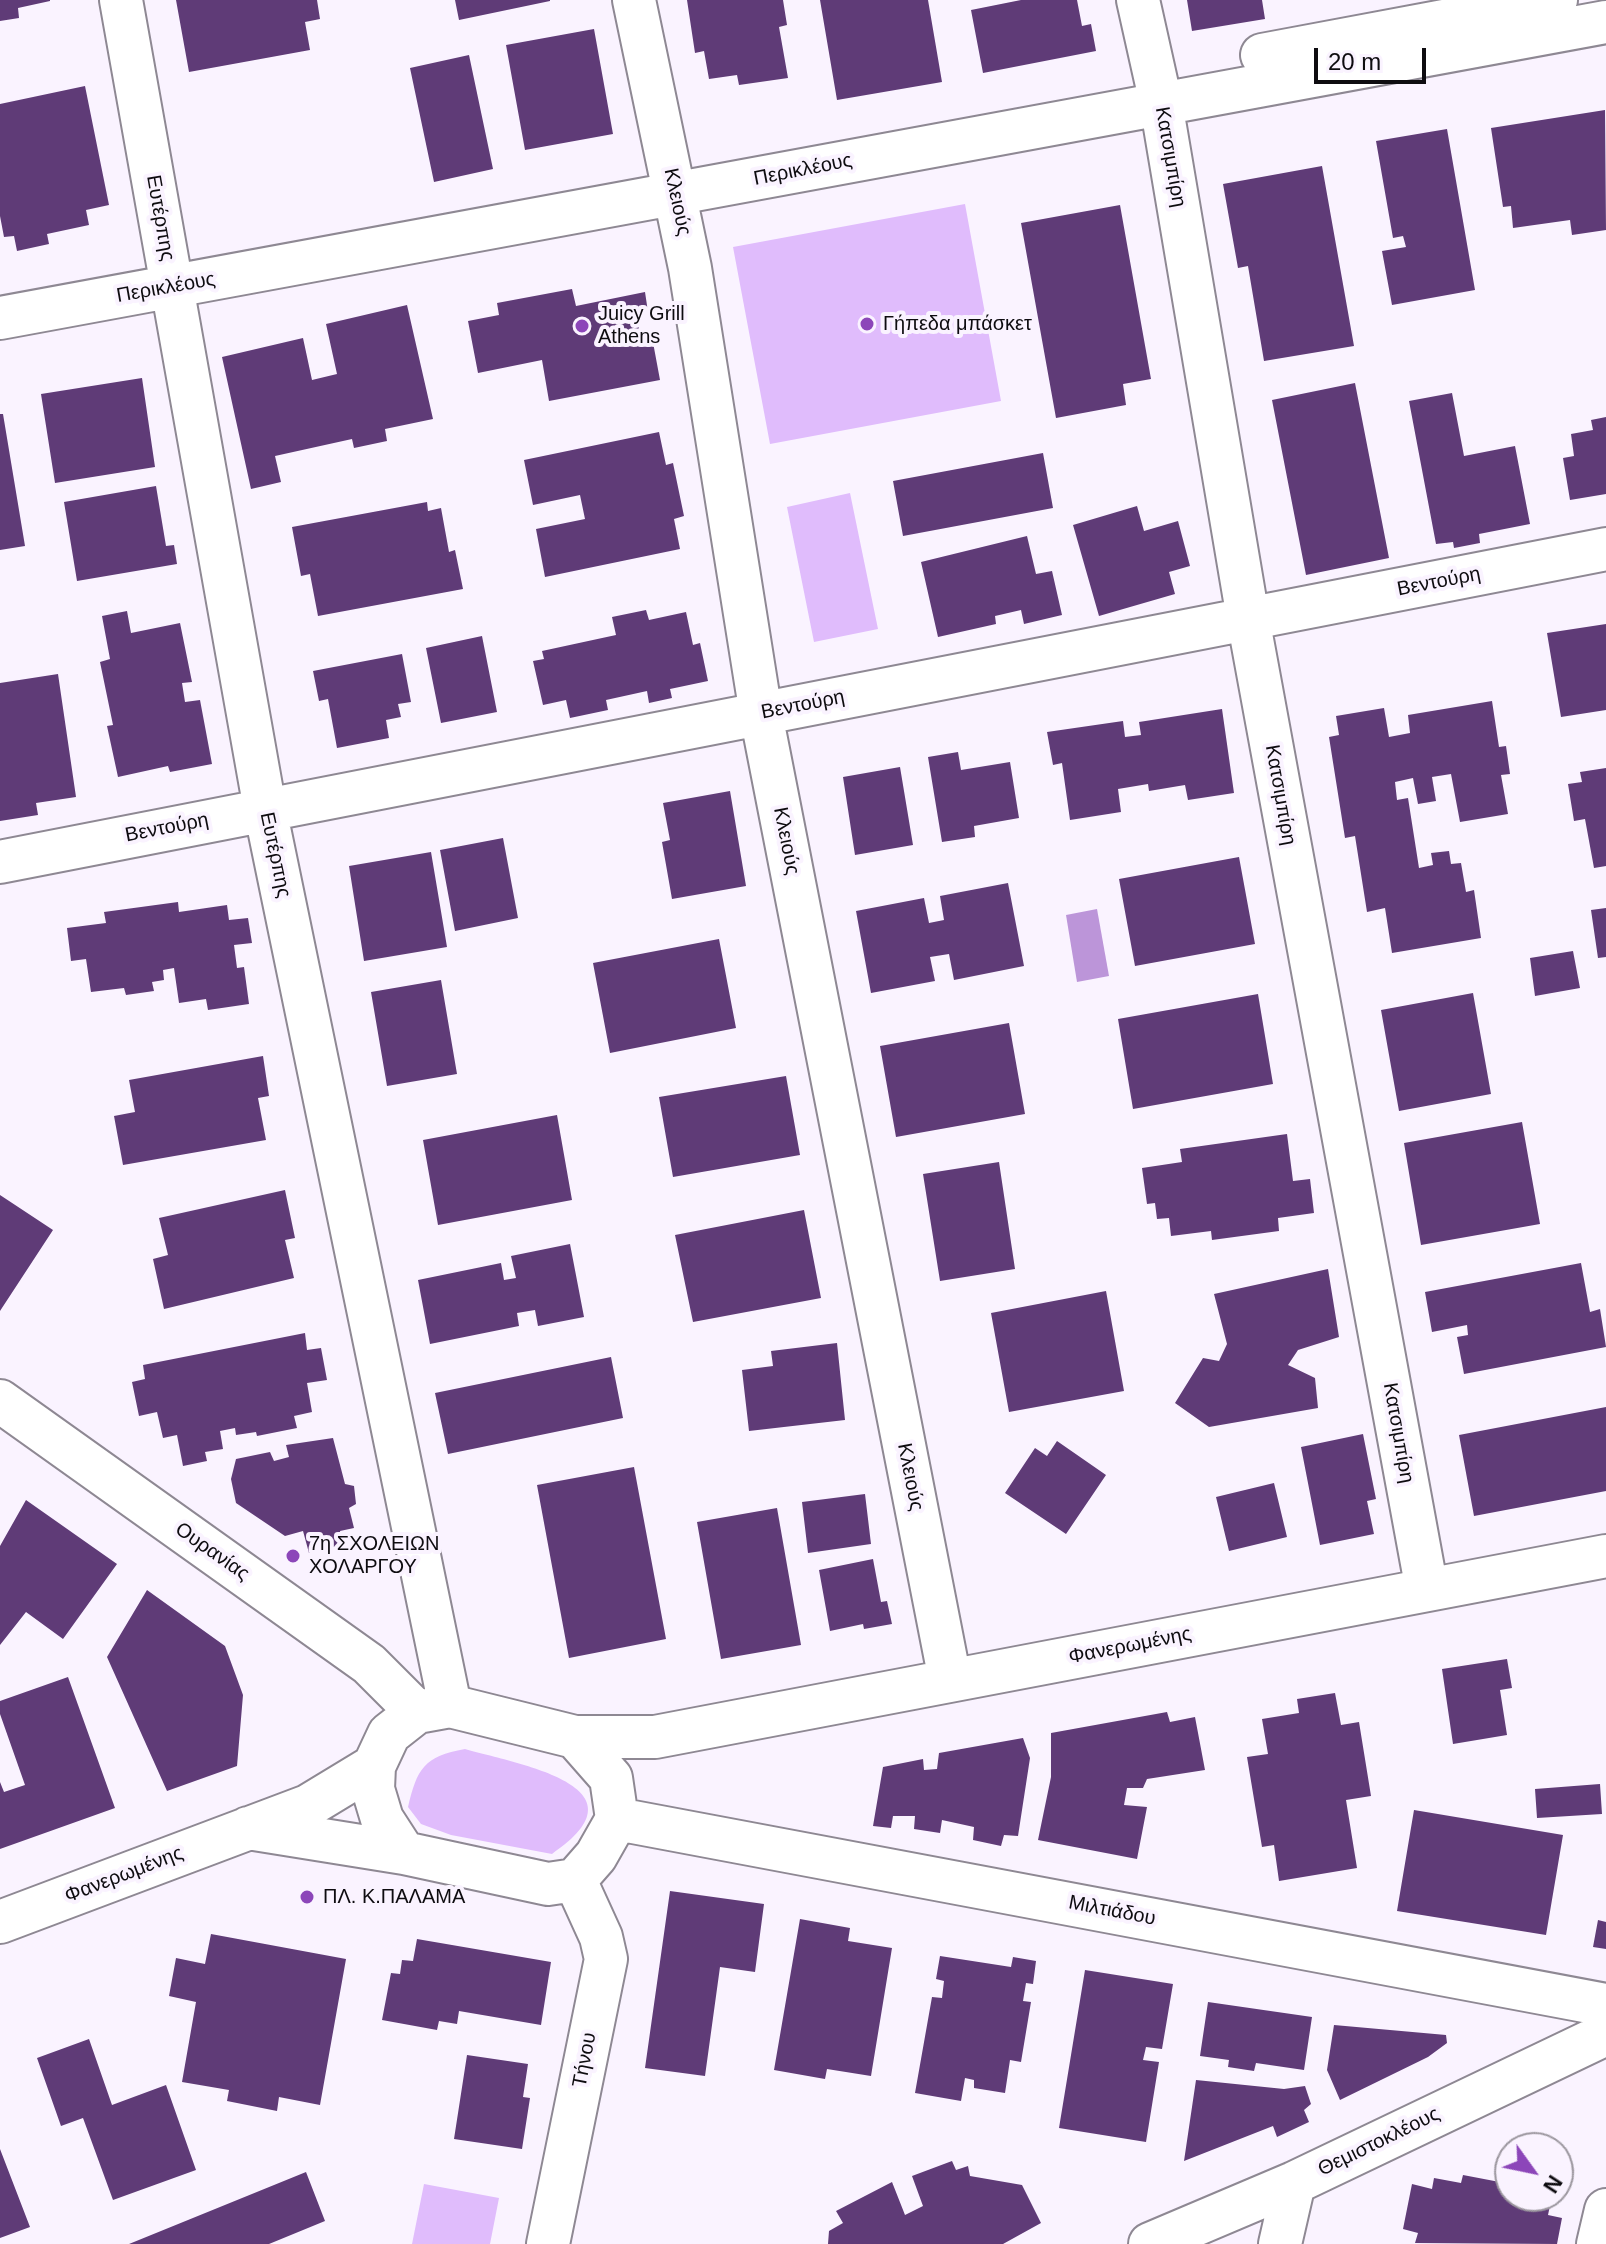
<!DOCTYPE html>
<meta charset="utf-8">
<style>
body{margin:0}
#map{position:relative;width:1606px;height:2244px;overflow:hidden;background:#faf3ff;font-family:Arial,sans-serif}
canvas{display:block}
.north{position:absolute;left:1494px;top:2132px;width:80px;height:80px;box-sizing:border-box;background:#faf3ff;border:2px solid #9c979f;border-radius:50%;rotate:123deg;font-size:22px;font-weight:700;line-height:32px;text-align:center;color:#0e0c10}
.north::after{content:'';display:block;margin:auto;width:28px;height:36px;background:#8c46b9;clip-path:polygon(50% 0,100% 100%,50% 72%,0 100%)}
.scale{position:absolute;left:1314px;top:48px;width:112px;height:36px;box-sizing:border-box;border:4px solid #0e0c10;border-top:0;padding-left:10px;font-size:24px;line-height:28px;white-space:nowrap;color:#0e0c10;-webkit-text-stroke:6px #faf3ff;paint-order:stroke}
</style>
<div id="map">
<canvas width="1606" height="2244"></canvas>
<div class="north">N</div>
<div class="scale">20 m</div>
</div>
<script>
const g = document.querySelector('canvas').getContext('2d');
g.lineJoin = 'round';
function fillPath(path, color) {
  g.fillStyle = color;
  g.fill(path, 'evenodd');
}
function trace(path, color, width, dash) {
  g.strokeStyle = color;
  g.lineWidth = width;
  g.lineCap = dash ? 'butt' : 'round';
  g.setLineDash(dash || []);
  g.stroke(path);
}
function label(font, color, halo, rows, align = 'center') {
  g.font = font + ' Arial,sans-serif';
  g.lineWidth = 8;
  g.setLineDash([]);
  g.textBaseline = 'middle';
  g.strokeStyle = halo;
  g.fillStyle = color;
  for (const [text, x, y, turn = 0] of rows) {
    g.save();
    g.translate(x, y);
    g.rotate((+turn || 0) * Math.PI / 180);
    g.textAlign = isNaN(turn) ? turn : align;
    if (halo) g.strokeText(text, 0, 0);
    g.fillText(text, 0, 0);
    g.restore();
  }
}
fillPath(new Path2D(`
 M965,204L1001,401L770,444L733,247Z
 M850,493L878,629L814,642L787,507Z
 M465,1749C517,1764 653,1786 552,1854L451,1835L421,1824L408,1807C417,1769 424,1756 465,1749Z
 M424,2184L499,2198L490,2244H412Z`), '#e0bcfc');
fillPath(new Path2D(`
 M1097,909L1109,976L1077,982L1066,915Z`), '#bc95d9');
fillPath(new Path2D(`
 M0,0H50V1L18,8L19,18L0,21Z
 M176,0H317L320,19L305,22L310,50L189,72Z
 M455,0H550V1L459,20Z
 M687,0H783L787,25L779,27L788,78L739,85L737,75L709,79L704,51L695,53Z
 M820,0H928L942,82L837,100Z
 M1021,0H1077L1082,26L1091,24L1096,51L983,73L971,10Z
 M1187,0H1262L1265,19L1192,31Z
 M594,29L613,134L525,150L506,45Z
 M469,55L493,169L434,182L410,68Z
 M85,86L109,205L86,210L89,225L47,234L49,244L17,251L14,236L4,237L0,216V104Z
 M1605,110L1606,230L1572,235L1570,220L1513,228L1511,206L1503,207L1491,128Z
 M1447,129L1475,290L1392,305L1382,251L1406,247L1403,236L1393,238L1376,141Z
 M1322,166L1354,346L1264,361L1248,266L1238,268L1223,184Z
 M1120,205L1151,379L1123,384L1126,405L1056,418L1021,223Z
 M572,289L576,306L645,292L648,312L636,314L641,339L652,337L660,380L549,401L542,360L478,373L468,321L499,315L497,303Z
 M407,305L433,419L385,429L387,441L354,448L352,439L275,456L281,482L251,489L222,357L303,338L312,380L337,374L326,324Z
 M142,378L155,467L55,483L41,394Z
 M1355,383L1389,558L1306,575L1272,400Z
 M1452,393L1464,456L1515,446L1530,524L1479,534L1480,543L1454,548L1453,542L1436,544L1409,401Z
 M0,414H3L25,546L0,550Z
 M1606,417V494L1570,500L1563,458L1574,456L1571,434L1593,430L1591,420Z
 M659,432L666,465L673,463L684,516L674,519L680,549L545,577L536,529L585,519L580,495L533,505L524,460Z
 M1043,453L1053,508L903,536L893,481Z
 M156,486L166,546L174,545L177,564L77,581L64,502Z
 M427,502L428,511L441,508L449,552L455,550L463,589L318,616L310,574L301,576L292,527Z
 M1137,506L1144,531L1178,521L1190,566L1169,572L1175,594L1099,616L1073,525Z
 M1027,536L1036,574L1052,571L1062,615L1024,624L1021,610L995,616L996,624L938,637L921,562Z
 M646,610L649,620L686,612L693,645L700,643L708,681L670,689L672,698L649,703L647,691L606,700L608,710L570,718L566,700L543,705L533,661L544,659L542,651L616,635L612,617Z
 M127,611L131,633L180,623L192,682L182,683L185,702L200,700L212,764L170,772L168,766L118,777L107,726L113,725L100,662L110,659L102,616Z
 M1606,624V710L1561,717L1547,633Z
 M482,636L497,712L441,723L426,648Z
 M402,654L411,702L398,704L401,717L386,720L389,738L337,748L328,699L319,701L313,671Z
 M58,674L76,797L36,803L38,815L0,821V683Z
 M1492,701L1499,747L1506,746L1510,774L1501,775L1508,814L1460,822L1451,774L1432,777L1436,801L1418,804L1413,778L1395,782L1397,800L1408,798L1419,868L1433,865L1431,853L1449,851L1451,864L1461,863L1466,892L1474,890L1481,938L1392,953L1385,908L1367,912L1355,836L1345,838L1329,737L1339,735L1336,716L1384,708L1389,737L1410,733L1408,715Z
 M1222,709L1234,793L1188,800L1185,785L1149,791L1148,784L1118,789L1121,812L1070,820L1062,763L1053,765L1047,732L1123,721L1125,737L1141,735L1139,722Z
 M958,752L961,770L1010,762L1019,818L974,826L975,837L942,842L928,757Z
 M900,767L913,845L855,855L843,777Z
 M1606,768V866L1594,868L1585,819L1574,821L1568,784L1582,782L1580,772Z
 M730,791L746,886L672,899L662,842L670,840L663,803Z
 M503,838L518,918L455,931L440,850Z
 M431,852L447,947L364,961L349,866Z
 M1239,857L1255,944L1135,966L1119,879Z
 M1008,883L1024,966L954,980L949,954L930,957L935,981L871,993L856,911L924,898L929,923L944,920L940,896Z
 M178,902L179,912L227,905L229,920L248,918L252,943L234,945L237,968L244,967L249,1004L208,1010L206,999L179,1003L174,968L163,970L164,980L152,982L154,991L126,995L124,988L91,992L86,959L71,961L67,928L106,923L104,912Z
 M1606,908V957L1598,958L1591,910Z
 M719,939L736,1028L610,1053L593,963Z
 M1573,951L1580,988L1535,996L1530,958Z
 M441,980L457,1074L387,1086L371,992Z
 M1473,993L1491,1094L1399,1111L1381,1010Z
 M1258,994L1273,1084L1133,1109L1118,1019Z
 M1009,1023L1025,1114L896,1137L880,1046Z
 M263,1056L269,1096L258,1098L266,1140L123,1165L114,1116L135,1112L129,1080Z
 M786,1076L800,1155L673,1177L659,1097Z
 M557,1115L572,1200L438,1225L423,1140Z
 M1522,1122L1540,1224L1421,1245L1404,1143Z
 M1287,1134L1293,1181L1310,1179L1314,1213L1278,1218L1279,1231L1212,1240L1211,1231L1171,1236L1169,1218L1157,1219L1155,1203L1147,1204L1142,1168L1182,1162L1180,1149Z
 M999,1162L1015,1269L940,1281L923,1174Z
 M285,1190L295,1238L285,1240L294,1278L164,1309L153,1259L168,1255L159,1218Z
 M0,1195L53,1230L0,1311Z
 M804,1210L821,1298L693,1322L675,1235Z
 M570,1244L584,1317L538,1326L535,1310L517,1313L519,1326L430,1344L418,1280L501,1263L504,1280L516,1278L511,1256Z
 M1581,1263L1590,1312L1600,1309L1606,1347L1464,1374L1457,1337L1468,1335L1467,1325L1432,1332L1425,1292Z
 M1328,1269L1339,1337L1298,1350L1288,1365L1315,1378L1318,1408L1209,1427L1175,1403L1203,1358L1219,1361L1227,1344L1214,1294Z
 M1106,1291L1124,1391L1009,1412L991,1313Z
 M305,1333L307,1350L321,1348L327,1380L307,1383L312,1412L294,1416L297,1428L257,1436L256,1432L236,1435L235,1428L220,1431L223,1449L205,1452L207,1461L183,1466L177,1435L163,1438L157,1412L139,1416L132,1382L145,1379L143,1365Z
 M837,1343L845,1420L749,1431L742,1370L773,1366L771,1351Z
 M611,1357L623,1418L448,1454L435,1393Z
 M1606,1407V1491L1474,1516L1459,1435Z
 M1363,1434L1376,1499L1367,1501L1374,1534L1320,1545L1301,1447Z
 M333,1438L345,1484L354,1486L356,1504L349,1508L354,1528L340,1531L342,1545L309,1553L303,1531L285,1536L236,1503L231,1479L236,1459L270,1452L274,1461L289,1457L286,1445Z
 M1057,1441L1106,1475L1066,1534L1005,1493L1035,1448L1047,1456Z
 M634,1467L666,1639L569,1658L537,1485Z
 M1274,1483L1287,1537L1229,1551L1216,1497Z
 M865,1494L871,1544L808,1553L802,1502Z
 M26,1500L117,1564L63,1639L26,1612L0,1645V1546Z
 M777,1508L801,1645L721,1659L697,1522Z
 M873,1559L881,1602L887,1601L892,1624L864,1629L863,1624L830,1631L819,1570Z
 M147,1590L225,1646L243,1695L237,1766L167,1791L107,1657Z
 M1507,1659L1512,1688L1500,1690L1507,1735L1453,1744L1442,1669Z
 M68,1677L115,1808L0,1849V1782L4,1792L25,1785L0,1714V1701Z
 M1335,1693L1341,1725L1359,1722L1371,1796L1346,1800L1357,1868L1279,1881L1274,1845L1262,1847L1247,1757L1268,1754L1262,1719L1299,1713L1297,1699Z
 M1167,1712L1170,1722L1195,1717L1205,1770L1147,1779L1143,1788H1127L1124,1805L1147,1807L1137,1859L1038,1840L1051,1777V1733Z
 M1023,1738L1030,1758L1018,1836L1004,1835L1001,1846L973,1840L974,1827L942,1820L940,1833L914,1829L915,1816H893L891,1828L873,1826L883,1767L923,1759L924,1770L937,1769L939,1753Z
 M1600,1784L1602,1814L1537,1818L1535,1789Z
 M1414,1810L1563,1835L1546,1935L1397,1911Z
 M670,1891L764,1904L755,1972L720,1967L705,2076L645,2068Z
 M800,1919L850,1928L848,1941L892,1948L871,2076L827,2069L825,2079L774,2070Z
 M1598,1920L1606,1922V1949L1593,1947Z
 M211,1934L346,1959L320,2105L279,2097L277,2111L227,2101L229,2090L182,2082L196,2002L169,1996L176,1958L205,1964Z
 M417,1939L551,1962L541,2025L459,2011L457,2024L439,2021L437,2030L382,2020L391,1973L400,1974L402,1960L413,1961Z
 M940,1956L1011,1967L1013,1957L1036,1961L1033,1984L1026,1983L1023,2001L1031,2002L1021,2062L1010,2060L1005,2093L974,2088V2080L965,2078L961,2101L915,2093L932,1997L942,1998L944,1981L936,1979Z
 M1085,1970L1173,1984L1162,2049L1146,2047L1143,2060L1159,2062L1146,2142L1059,2128Z
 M1208,2002L1312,2017L1304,2070L1256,2063L1254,2071L1228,2067L1229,2060L1200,2056Z
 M1334,2025L1446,2035L1447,2043L1428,2057L1340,2100L1327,2070Z
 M89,2039L112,2105L166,2085L196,2170L113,2200L83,2118L61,2126L37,2058Z
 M467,2055L528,2064L523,2097L530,2098L522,2149L454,2139Z
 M1196,2080L1284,2089L1305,2086L1311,2104L1304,2110L1309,2122L1277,2137L1273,2126L1184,2161Z
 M0,2149L30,2227L0,2238Z
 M952,2161L956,2170L968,2166L970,2176L1022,2185L1041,2223L1003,2244H828L829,2231L843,2223L836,2211L892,2182L905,2215L923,2206L912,2176Z
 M306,2172L325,2221L269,2244H129Z
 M1463,2175L1510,2184V2196H1552L1548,2215L1562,2218L1557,2244L1415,2243L1418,2233L1403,2229L1412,2184L1432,2189L1434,2178L1461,2183Z`), '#5f3b77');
const minor = new Path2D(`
 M121,0L265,809L450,1706
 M634,0L690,268L761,714L950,1680
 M1138,0L1161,103L1248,618L1427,1590
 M1262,55L1556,0
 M0,318L1606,22
 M0,862L1606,549
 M0,1401L369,1664L417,1712
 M575,1737H655L1606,1556
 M617,1819L1606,2005
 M248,1828L404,1853L548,1884L575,1880L596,1856L617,1819L611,1778L575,1737L450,1706L417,1712L389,1734L374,1766L373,1789L382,1819L404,1853
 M0,1922L308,1806L374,1766
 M548,2244L606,1959L601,1937L575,1880
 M1150,2244L1294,2183L1606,2034
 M1280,2244L1294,2183
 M1598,2244L1606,2210`);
trace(minor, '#8e8893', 46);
trace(minor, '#fff', 42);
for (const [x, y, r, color] of [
 [867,324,8,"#8c46b9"],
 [582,326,8,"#8c46b9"],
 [293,1556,8,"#8c46b9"],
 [307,1897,8,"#8c46b9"]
]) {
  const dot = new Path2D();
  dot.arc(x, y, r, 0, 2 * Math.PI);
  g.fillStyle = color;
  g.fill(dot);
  trace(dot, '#faf3ff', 3);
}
label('20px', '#0e0c10', '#faf3ff', [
 ["Κατσιμπίρη",1170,157,80],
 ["Περικλέους",803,170,-11],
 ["Κλειούς",677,202,78],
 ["Ευτέρπης",160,218,80],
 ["Περικλέους",166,288,-10],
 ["Βεντούρη",1439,582,-11],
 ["Βεντούρη",803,705,-11],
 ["Κατσιμπίρη",1280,795,80],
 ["Βεντούρη",167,828,-11],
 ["Κλειούς",786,841,79],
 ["Ευτέρπης",275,855,78],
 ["Κατσιμπίρη",1398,1433,80],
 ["Κλειούς",910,1477,79],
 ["Ουρανίας",212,1552,35],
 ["Φανερωμένης",1130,1646,-11],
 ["Φανερωμένης",124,1875,-21],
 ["Μιλτιάδου",1112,1911,11],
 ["Τήνου",585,2060,-79],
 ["Θεμιστοκλέους",1379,2142,-26]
]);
label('20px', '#0e0c10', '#faf3ff', [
 ["Juicy Grill",598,314],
 ["Athens",598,337],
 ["Γήπεδα μπάσκετ",883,324],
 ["7η ΣΧΟΛΕΙΩΝ",309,1544],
 ["ΧΟΛΑΡΓΟΥ",309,1567],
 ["ΠΛ. Κ.ΠΑΛΑΜΑ",323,1897]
], 'left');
</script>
